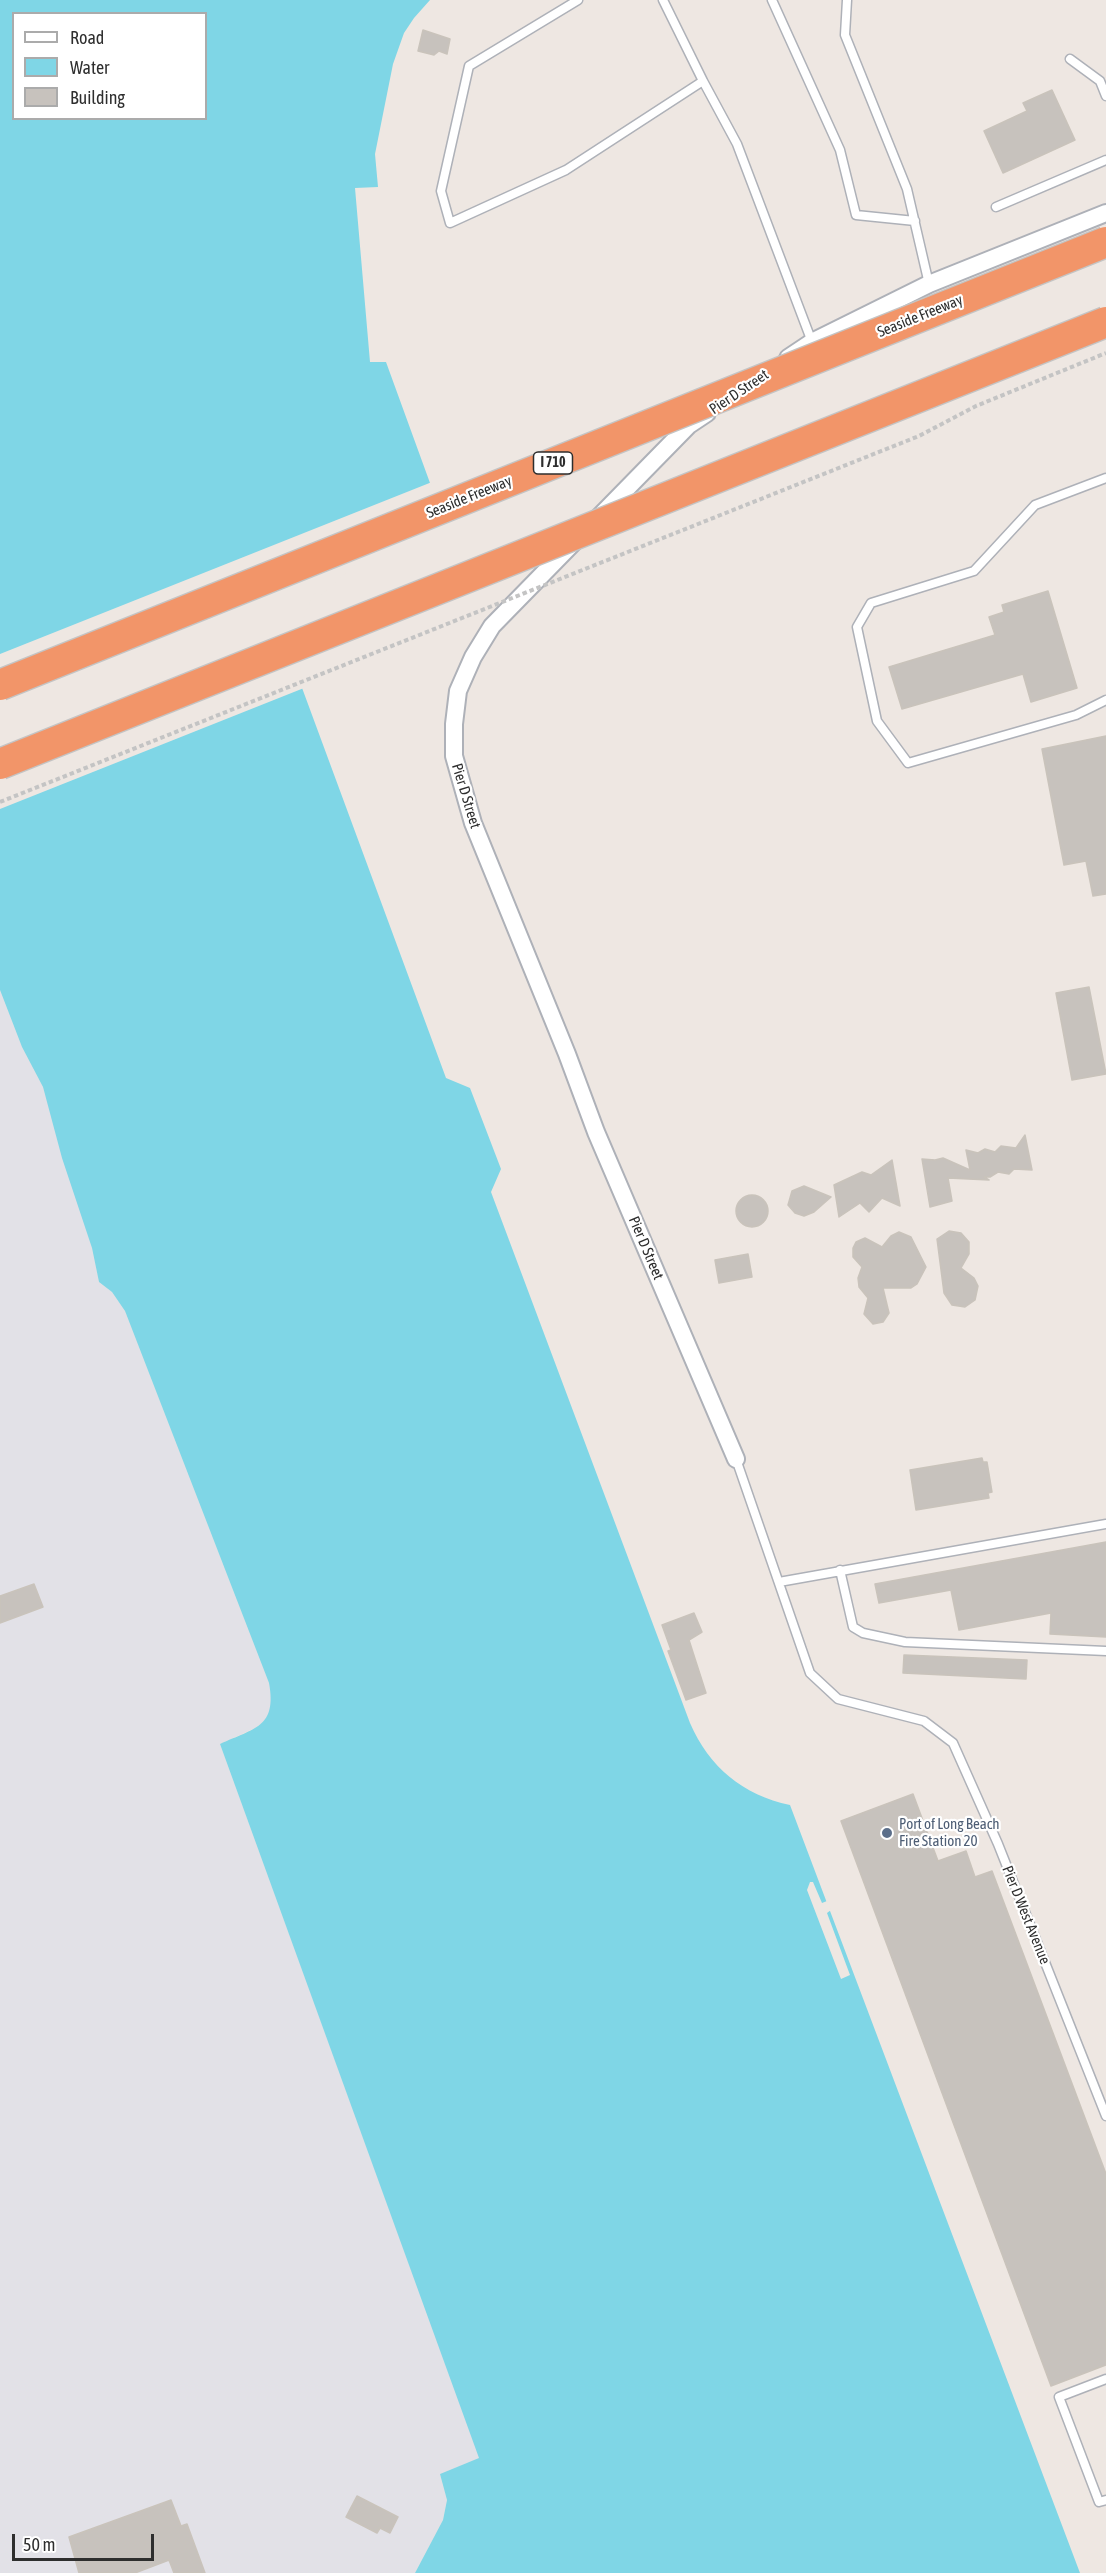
<!DOCTYPE html>
<style>
body{margin:0}
#map{position:relative;width:1106px;height:2573px;overflow:hidden;background:#eee7e2;font-family:"Asap Condensed",sans-serif}
canvas{display:block}
.legend{position:absolute;left:12px;top:12px;width:195px;height:108px;box-sizing:border-box;background:#fff;border:2px solid #ababab;margin:0;padding:8px 10px;list-style:none;font-size:18px;color:#2e2e2e}
.legend li{display:flex;align-items:center;gap:12px;height:30px}
.legend b{width:30px;border:2px solid #ababab}
.scale{position:absolute;left:12px;top:2534px;width:142px;height:27px;box-sizing:border-box;border:3px solid #2e2e2e;border-top:0;padding-left:8px;font-size:18px;line-height:21px;white-space:nowrap;color:#2e2e2e;-webkit-text-stroke:4px #fff;paint-order:stroke}
</style>
<div id="map">
<canvas width="1106" height="2573"></canvas>
<ul class="legend">
<li><b style="height:8px;background:#fff"></b>Road</li>
<li><b style="height:16px;background:#7fd6e6"></b>Water</li>
<li><b style="height:16px;background:#c7c2bd"></b>Building</li>
</ul>
<div class="scale">50 m</div>
</div>
<script>
const g = document.querySelector('canvas').getContext('2d');
g.lineJoin = 'round';
function fillPath(path, color) {
  g.fillStyle = color;
  g.fill(path, 'evenodd');
}
function trace(path, color, width, dash) {
  g.strokeStyle = color;
  g.lineWidth = width;
  g.lineCap = dash ? 'butt' : 'round';
  g.setLineDash(dash || []);
  g.stroke(path);
}
function label(font, color, halo, rows, align = 'center') {
  g.font = font + ' "Asap Condensed",sans-serif';
  g.lineWidth = 4.5;
  g.setLineDash([]);
  g.textBaseline = 'middle';
  g.strokeStyle = halo;
  g.fillStyle = color;
  for (const [text, x, y, turn = 0] of rows) {
    g.save();
    g.translate(x, y);
    g.rotate((+turn || 0) * Math.PI / 180);
    g.textAlign = isNaN(turn) ? turn : align;
    if (halo) g.strokeText(text, 0, 0);
    g.fillText(text, 0, 0);
    g.restore();
  }
}
fillPath(new Path2D(`
 M0,990L22,1047L43,1087L92,1248L99,1282L112,1292L125,1311L269,1683L273,1703L267,1719L255,1728L220,1744L480,2458L440,2474L447,2500L443,2520L415,2573H0Z`), '#e2e1e7');
fillPath(new Path2D(`
 M0,0H430L414,18L404,33L393,64L375,154L378,187L355,188L370,362H386L430,483L314,589L301,618L298,677L446,1078L470,1088L501,1169L491,1192L690,1723C709,1767 743,1795 790,1805L1080,2573H415L443,2520L447,2500L440,2474L479,2458L220,1744C255,1728 277,1727 269,1683L125,1311L112,1292L99,1282L92,1248L62,1158L43,1087L22,1047L0,990ZM14,14H206V118H14Z`), '#7fd6e6');
fillPath(new Path2D(`
 M432,482L422,512L377,545L320,596L314,593L303,619L299,646L300,668L304,688L0,809V654Z
 M810,1882H813L822,1903L827,1901L831,1910L827,1913L850,1975L841,1979L807,1890Z`), '#eee7e2');
const building = new Path2D(`
 M423,30L450,39L447,54L439,51L434,55L418,51Z
 M1052,90L1075,140L1003,173L984,131L1027,111L1023,103Z
 M1048,591L1077,688L1031,702L1023,674L902,709L889,667L995,635L989,617L1004,612L1002,605Z
 M1106,736V894L1093,896L1086,861L1064,865L1042,749Z
 M1089,987L1106,1074L1072,1080L1056,993Z
 M1025,1135L1032,1170L1014,1169L1009,1174L998,1172L990,1177H984L989,1180L948,1178L952,1201L930,1207L922,1159L935,1160L943,1158L970,1170L966,1150L978,1153L985,1149L995,1152L1001,1146L1016,1148Z
 M892,1160L900,1206L882,1198L869,1212L860,1203L839,1217L834,1185L862,1172L871,1175Z
 M804,1186L831,1197L814,1212L804,1216L795,1213L788,1205L792,1191Z
 M736 1211a16 16 0 1 1 32 0a16 16 0 1 1-32 0Z
 M949,1231L961,1233L969,1242V1254L961,1268L974,1278L978,1286L975,1300L965,1307L952,1305L944,1293L937,1239Z
 M899,1232L911,1237L926,1267L917,1284L911,1288H883L889,1313L883,1322L873,1324L864,1314L868,1298L859,1287L858,1278L862,1267L853,1257V1248L856,1242L865,1238L882,1247L891,1236Z
 M748,1254L752,1277L719,1283L715,1260Z
 M982,1458L983,1462H987L992,1492L988,1493L989,1498L916,1510L910,1470Z
 M1106,1542V1637L1050,1634L1051,1613L959,1630L951,1590L879,1603L875,1584Z
 M34,1584L43,1607L0,1623V1596Z
 M694,1613L702,1632L689,1640L706,1693L686,1700L668,1651L671,1650L662,1625Z
 M904,1655L1027,1660L1026,1679L903,1673Z
 M913,1794L938,1861L966,1851L975,1877L992,1871L1106,2174V2365L1051,2386L841,1821Z
 M357,2496L398,2517L390,2533L380,2528L377,2533L346,2517Z
 M171,2500L181,2526L187,2524L205,2573H174L169,2560L135,2573H79L69,2537Z`);
fillPath(building, '#c7c2bd');
trace(building, '#c9c3bb', 1.5);
const lane = new Path2D(`
 M578,0L469,66L441,191L450,223L566,170L703,81L737,144L812,342
 M663,0L703,81
 M772,0L840,150L856,215L915,221
 M847,0L845,35L907,189L929,284
 M1070,59L1100,81L1106,96
 M996,207L1106,160
 M1106,478L1035,505L974,571L871,603L857,627L877,721L908,763L1076,715L1106,700
 M736,1459L810,1673L838,1699L924,1721L953,1743L998,1844L1106,2116
 M840,1570L853,1627L863,1633L905,1642L1106,1651
 M779,1582L1106,1524
 M1106,2379L1059,2397L1099,2502L1106,2500`);
const street = new Path2D(`
 M788,358L812,342L929,284L1106,213
 M596,520L689,425L707,413
 M576,540L492,626L473,657L458,691L454,724V756L473,823L567,1054L596,1132L736,1459`);
trace(lane, '#aeb1b8', 11);
trace(street, '#aeb1b8', 20);
trace(lane, '#fff', 8);
trace(street, '#fff', 16);
const highwayBridge = new Path2D(`
 M0,685L1106,242
 M0,764L1106,322`);
trace(highwayBridge, '#c4c4c4', 33, []);
trace(new Path2D(`
 M0,802L919,436L976,406L1106,353`), '#c4c4c4', 4, [4.5, 3]);
trace(highwayBridge, '#f29569', 30);
for (const [x, y, r, color] of [
 [887,1833,6,"#5c6f8a"]
]) {
  const dot = new Path2D();
  dot.arc(x, y, r, 0, 2 * Math.PI);
  g.fillStyle = color;
  g.fill(dot);
  trace(dot, '#fff', 2);
}
for (const [x, y, w] of [
 [553,463,39]
]) {
  const box = new Path2D();
  box.roundRect(x - w / 2, y - 11, w, 22, 4.5);
  g.fillStyle = '#fff';
  g.fill(box);
  trace(box, '#2e2e2e', 1.5);
}
label('bold 14px', '#2e2e2e', null, [
 ["I 710",553,463]
]);
label('15px', '#2e2e2e', '#fff', [
 ["Seaside Freeway",920,316,-22],
 ["Pier D Street",739,392,-34],
 ["Seaside Freeway",469,497,-22],
 ["Pier D Street",466,796,73],
 ["Pier D Street",646,1248,67],
 ["Pier D West Avenue",1026,1915,68]
]);
label('15px', '#4e5e75', '#fff', [
 ["Port of Long Beach",899,1824],
 ["Fire Station 20",899,1841]
], 'left');
</script>
